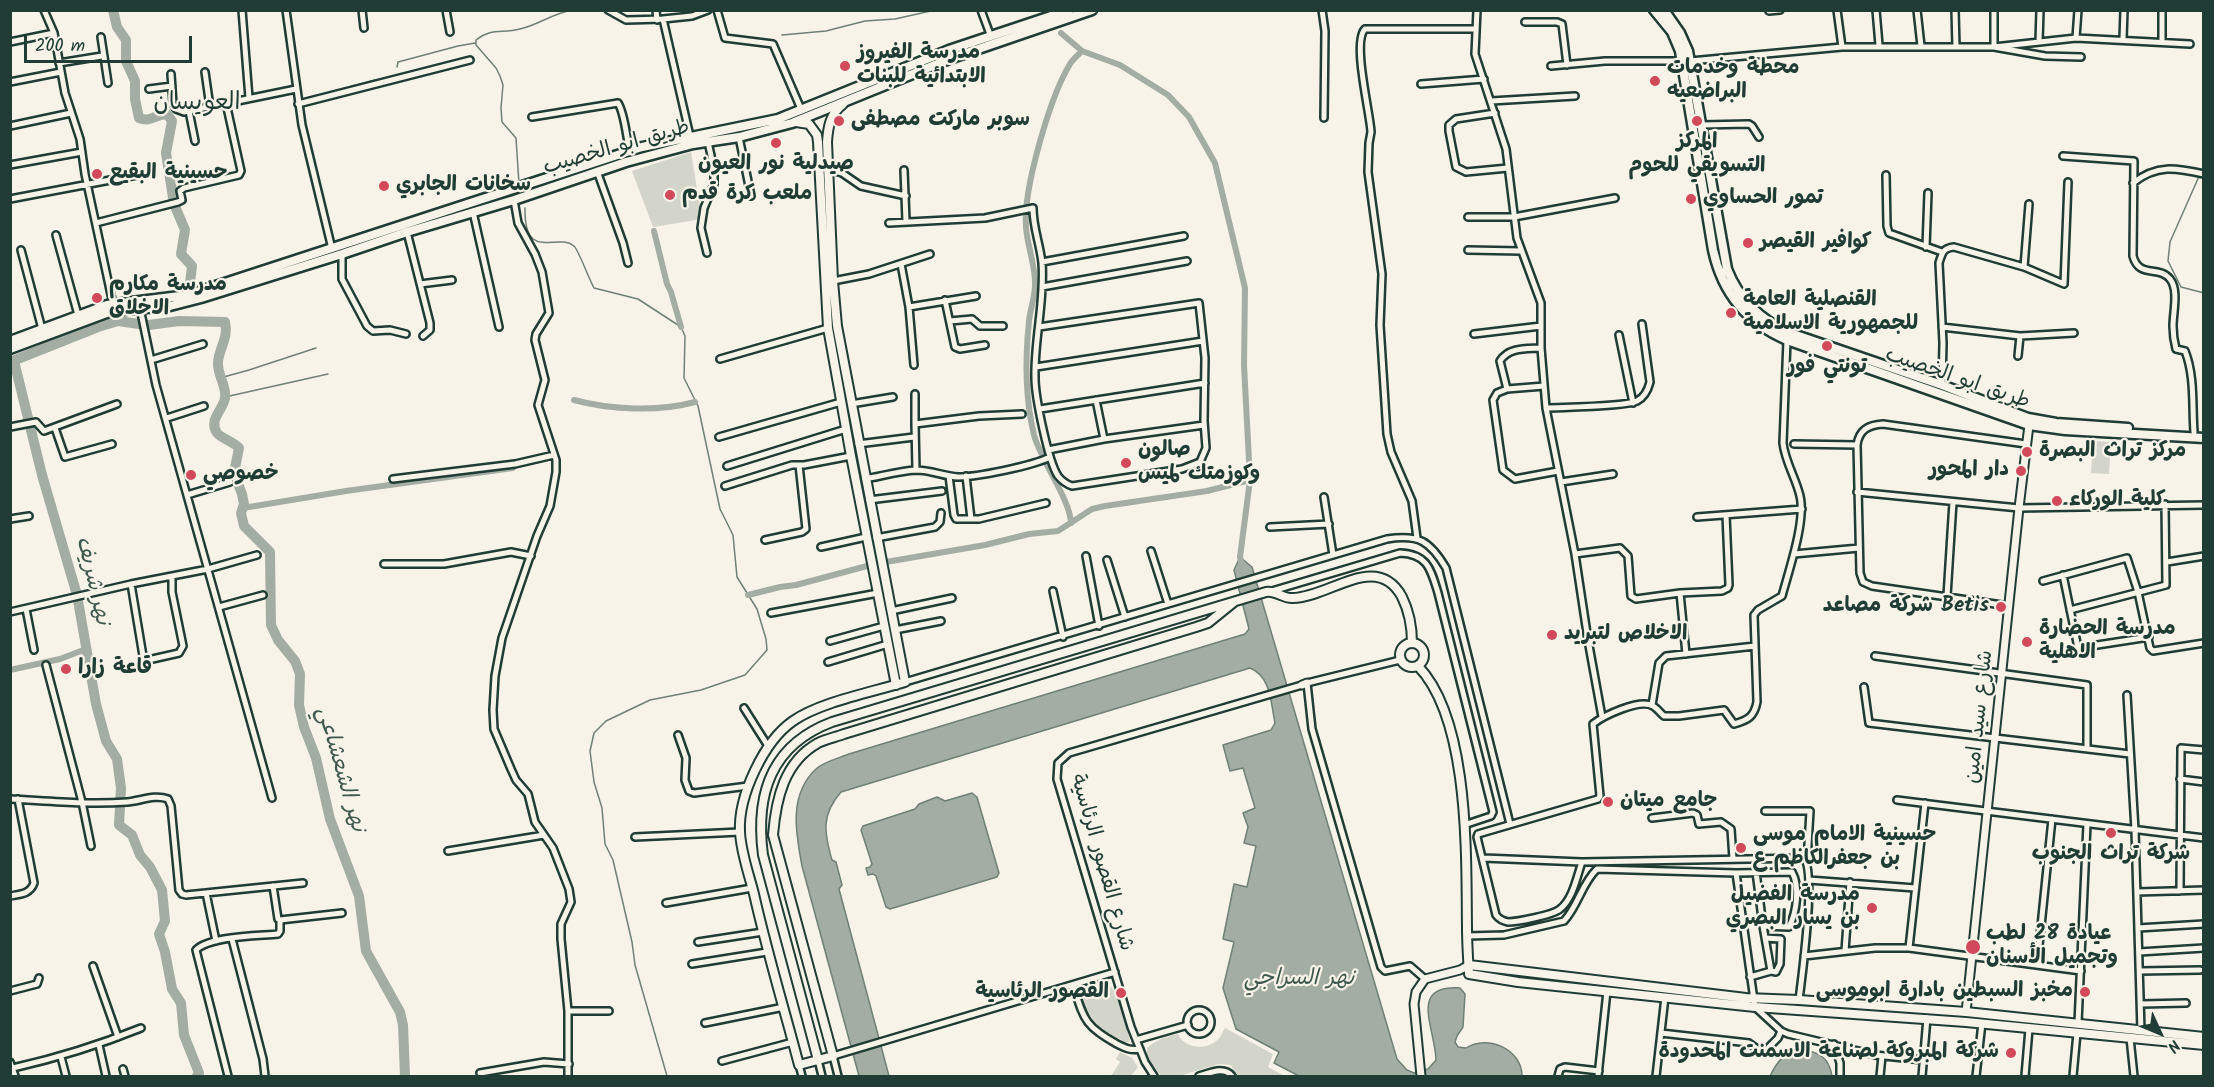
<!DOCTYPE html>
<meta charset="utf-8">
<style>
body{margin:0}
#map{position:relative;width:2214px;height:1087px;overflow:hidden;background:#f7f3e8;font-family:Kalam,sans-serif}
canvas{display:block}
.frame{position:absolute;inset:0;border:12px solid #1f3d34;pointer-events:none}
.north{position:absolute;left:2130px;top:1003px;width:60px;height:60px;-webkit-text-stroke:4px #f7f3e8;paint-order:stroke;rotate:134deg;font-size:16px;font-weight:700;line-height:24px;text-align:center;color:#1f3d34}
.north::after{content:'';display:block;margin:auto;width:21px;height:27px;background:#1f3d34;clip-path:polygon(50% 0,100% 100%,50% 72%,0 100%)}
.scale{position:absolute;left:24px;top:36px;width:168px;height:27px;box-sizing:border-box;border:3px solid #1f3d34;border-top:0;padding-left:8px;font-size:18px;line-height:21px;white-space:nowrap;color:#1f3d34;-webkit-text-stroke:4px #f7f3e8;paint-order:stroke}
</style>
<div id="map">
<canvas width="2214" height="1087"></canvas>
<div class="frame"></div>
<div class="north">N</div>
<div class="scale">200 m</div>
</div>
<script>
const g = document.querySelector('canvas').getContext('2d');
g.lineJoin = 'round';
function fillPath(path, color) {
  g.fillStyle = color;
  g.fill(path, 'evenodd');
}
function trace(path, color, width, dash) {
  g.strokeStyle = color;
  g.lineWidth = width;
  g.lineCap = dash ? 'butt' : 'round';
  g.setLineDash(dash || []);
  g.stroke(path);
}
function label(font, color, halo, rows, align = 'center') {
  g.font = font + ' Kalam,"Playpen Sans Arabic",sans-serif';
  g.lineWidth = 4.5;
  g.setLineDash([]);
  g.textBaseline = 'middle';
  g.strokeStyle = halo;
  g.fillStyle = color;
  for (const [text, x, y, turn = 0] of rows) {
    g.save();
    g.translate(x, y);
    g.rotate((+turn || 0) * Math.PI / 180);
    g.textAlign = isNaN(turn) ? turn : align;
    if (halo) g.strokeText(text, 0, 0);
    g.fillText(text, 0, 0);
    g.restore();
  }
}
fillPath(new Path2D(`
 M691,152L702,219L653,227L632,171Z
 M2093,441L2111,442L2109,474L2091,473Z
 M1099,980C1119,981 1125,1023 1130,1040L1129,1042H1125C1116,1037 1105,1032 1097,1025C1090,1020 1077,996 1082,987C1084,982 1094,981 1099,980Z
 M1225,1028L1273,1054L1268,1067L1285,1076H1236L1231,1065L1219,1064L1179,1076H1161L1147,1057V1048C1157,1039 1166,1037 1178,1034C1185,1050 1210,1051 1220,1037C1222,1034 1223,1031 1225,1028Z
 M1120,1052L1132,1058L1138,1067L1131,1076H1111L1120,1062L1116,1059Z`), '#d3d5ca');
const water = new Path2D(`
 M1240,557L1252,567L1397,1059L1407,1070L1414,1073L1428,1069L1436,1060C1435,1027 1408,985 1460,988L1465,994L1463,1027L1457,1036L1455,1042L1458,1047L1466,1048C1487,1034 1522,1049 1522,1076H1299L1274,1063L1279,1052L1236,1029L1223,988L1234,942L1223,939L1234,884L1247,887L1256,846L1244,843L1248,827L1243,813L1255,808L1243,768L1230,771L1223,745L1271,730L1275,723C1271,704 1271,676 1250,668L841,792C821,815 824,832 832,860L836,862L842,885L839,889L889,1076H859L802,866C796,834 788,795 816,769C823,762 839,758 849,754L1245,634L1249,629L1234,570Z
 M972,793L977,797L999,873L997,877L890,909L886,907L876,876L873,874L868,875L866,868L870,867L872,864L861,830L863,826L915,809L919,804L937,797L945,801Z
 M1800,1049C1819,1052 1829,1057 1832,1076H1770C1777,1062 1784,1052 1800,1049Z`);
fillPath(water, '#a4ada3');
trace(water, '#6f8077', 1.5);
trace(new Path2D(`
 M782,35L826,31L865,21L895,19L935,10
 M397,67L398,62L458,46L475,43
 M302,100L375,80
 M2204,165L2170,242L2168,261L2181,287L2204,293
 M519,184L516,138L502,122L501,108L503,85L500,76L496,68L476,45V40C492,27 502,34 520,29C538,25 553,13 573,10
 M525,208C524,263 557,232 574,246C578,249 589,279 594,288L638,299L681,327L685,336L684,378L698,406L720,509L733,535L737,577L757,609L766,639L767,650L745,675L701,690L650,700L606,721L594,733L590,751L594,782L602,808L605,844L613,860L632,942L635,965L667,1076
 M220,378L249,370L316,348
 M225,397L328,374`), '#6f8077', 1.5);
trace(new Path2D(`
 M1061,33L1082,51L1120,65L1168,95L1189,117L1215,163L1245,288L1244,365L1250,480L1240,557L1242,565
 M654,231L667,284L671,292L681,327
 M574,400C611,410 658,412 695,402
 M243,508L346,491L513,468
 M1071,523C1070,499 1041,461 1034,435C1025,398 1025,359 1029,321C1030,310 1035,297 1035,285C1036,268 1027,245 1026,227C1023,189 1050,97 1070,64C1073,59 1078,55 1082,51
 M886,562L985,545L1029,534L1058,531L1092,509L1105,506L1207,491L1250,480
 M748,595L780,587L796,585L867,566
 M10,670L60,659L86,649`), '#a4ada3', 6);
trace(new Path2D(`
 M113,10L117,27L126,40V61L135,81V99L139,118C150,123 156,114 167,114L172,121L166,153L174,204L185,230L181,254L192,266L190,283
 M149,325L179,321L225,322C229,338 219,348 218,362C217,375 227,386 225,398C223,410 208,420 217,433C221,438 234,442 239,448L234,473L242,494L244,504L241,513L244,526L270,552L271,625L278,640L295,661L300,674L299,705L304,727L316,758L330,819L359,896L366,951L400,1012L403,1025L405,1076
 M14,361L42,475L77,595L96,704L106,741L117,759L121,788L119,825L132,835L140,855L150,867L162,890L165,921L159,934L165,952L172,989L181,1003L184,1035L199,1073L197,1076
 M10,362L98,327L118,321L139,324`), '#a4ada3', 10);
const minor = new Path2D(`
 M44,10L54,33L65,93L80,139L85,174L113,304
 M242,10L249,98
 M286,10L302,125L332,249
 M362,10L364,28
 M446,10L450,32
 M608,10L626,20L663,19
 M656,10L657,20
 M717,10L725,38L773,44L801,109
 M981,10L991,37
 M1322,10L1325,31L1324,118
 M1477,10L1475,54L1506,149L1517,238L1541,303V348L1546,408L1575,554L1588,640L1602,717
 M1837,10L1842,47
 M1876,10L1879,45
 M1917,10L1921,46
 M1955,10L1956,47
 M1994,10V47L2045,56L2081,57
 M2162,10V42
 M1769,11L1780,10
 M1525,22H1557L1562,24L1567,65
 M101,37L108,83
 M2076,38L2078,10
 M2123,39L2124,10
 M10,42L54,33
 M2039,42L2040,10
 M1690,61L1842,47H1994L2076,38L2190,44
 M59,63L102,56
 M1551,66L1605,61H1682
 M205,72L210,107
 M171,74L173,104L176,109L184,112L296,89
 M10,82L61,72
 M1421,84L1484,79
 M149,89L172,86
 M1491,101L1575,96
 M298,104L470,60
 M189,111L195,141
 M1495,113L1456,119L1449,125V131L1456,167L1466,172L1508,168
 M532,117L618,103C625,114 626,137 630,151
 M1701,125L1749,124L1752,126L1759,137
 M10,126L71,113
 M690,136L663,19L692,16L708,10
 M739,137L751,196
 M2063,156L2134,161L2133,256C2139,279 2159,265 2170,279C2179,290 2173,312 2173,326C2173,334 2174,341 2176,349L2185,351C2195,376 2192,406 2194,432
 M10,165L82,152
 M828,169L842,173L861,186L906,196
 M904,170L906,221
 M597,171L623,243L628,263
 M1886,175L1887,226L1889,233L1942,252
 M2133,183C2157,164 2176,168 2204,174
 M10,199L142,174
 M514,200L518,223L535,254L542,272L549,313L536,334L535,340L545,380L538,405L556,460V472L550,506L537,536L502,638L495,676L493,710L494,729L511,769L516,780L528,794L535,822L553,848L569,889L571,902L561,924V939L568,1011V1076
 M473,212L499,327
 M1468,217H1514L1615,198
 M96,223L178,202L182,200L180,191L184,188L239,175L241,171L226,103
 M889,223L985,218L1033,208C1033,228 1040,244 1042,263C1045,301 1034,339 1035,378C1035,396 1048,461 1058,476C1062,481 1066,484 1072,486L1182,469L1200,462L1206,448L1204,421L1205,358L1199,303L1039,327
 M407,232L430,323V330L423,336
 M56,235L78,315
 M1926,247L1928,193
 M21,250L42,329
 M1468,250L1521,251
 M707,253L701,228L704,208L714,184V169L708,142
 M342,254V279L367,326L373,331L390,330L406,334
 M1042,262L1184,236
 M901,264L909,307L914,365
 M2024,267L2029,204
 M833,281L869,274L930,254
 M420,284L452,280
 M1042,287L1187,261
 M945,300L955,347L960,349L985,345
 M909,307L976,296
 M140,308L156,385L272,798
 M950,321L972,319L980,326H1003
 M1942,327L2020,336L2074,333
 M1474,334L1541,326
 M1619,335L1633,403
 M2018,356L2020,336
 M720,359L828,328
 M151,360L203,344
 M1036,367L1203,341
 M1942,385L1943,343L1939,263C1942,253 1943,248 1954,247L2024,267L2064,284L2068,182
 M1544,386L1507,389L1497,393L1493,400L1503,470L1515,479L1558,471
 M1507,389L1500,361C1509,347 1526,349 1541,348
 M915,394V424
 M1096,400L1104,439
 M851,404L893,397
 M1546,408C1564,407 1624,407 1637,401C1645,397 1648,390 1650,382L1642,324
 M1040,409L1205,383
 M167,418L204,406
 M10,427L36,422L44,431L117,404
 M55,428L65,457L112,444
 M719,437L841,402
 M858,444L914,437
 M1794,444L1857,445
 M1048,450L1104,439L1204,425
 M727,466L846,429
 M916,470L915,424L979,416L1022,414
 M949,476L954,515L956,519H971
 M966,476L971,519H979L1046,503
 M393,479L515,464L554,455
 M865,479C882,476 899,471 916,470C931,470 943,476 958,477C977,477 1032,466 1050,457
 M1561,482L1613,474
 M725,486L792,465H804L851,456
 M1857,492L2019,508L2204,505
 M187,495L230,482
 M1324,497L1333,555
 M869,500L942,491
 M1697,517L1802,509
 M10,519L29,516
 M1270,527L1329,524
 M876,538L935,527L940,522L941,513
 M1417,538L1412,501L1391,452L1387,434L1380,325L1382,274L1368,172L1369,143L1371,132C1370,112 1352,42 1365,29H1475
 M765,540L802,532L806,529L799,465
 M821,547L866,537
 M1151,551L1168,604
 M1575,554L1620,548L1628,556L1631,596L1636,599L1680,593L1722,591L1728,588L1729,585L1726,515
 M1794,554L1859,548
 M1086,556L1099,626
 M1107,560L1125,617
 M2167,562L2204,556
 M384,564H444L511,552L531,556
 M2063,575L2078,648L2149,637
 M2043,581L2127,558L2138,592L2150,648L2153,651L2204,643
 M131,584L143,656L148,660L179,653L183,646L172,592V577
 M1053,591L1063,637
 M1272,591L1400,553C1428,554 1431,570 1438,593L1493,812L1491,816L1464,825
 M1680,593L1686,654
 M1947,596L1953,502
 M2009,606L1872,586L1863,582L1860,573L1857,445C1859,430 1868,425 1883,424L2026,444
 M219,607L263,595
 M26,609L34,650
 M2070,610L2166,585L2165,504
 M891,611L952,598
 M10,612L131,584L208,569L257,555
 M771,613L878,593
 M895,630L941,621
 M830,641L884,626
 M1875,656L2087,685V749
 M1400,660L1307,683L1312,729L1381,967L1385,971L1410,966L1425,979
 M828,662L888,644
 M46,665L82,802L91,846
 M905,682L1387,539C1419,534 1430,541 1446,568L1510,824
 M1864,687L1869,723L2130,754
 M2127,695L2135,830L2141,1031
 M1652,705L1659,663L1666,656L1755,646
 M744,708L768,746
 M678,735L686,758L685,780L689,791L694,793L748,786
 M2180,779L2204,782
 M10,799C49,801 88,805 127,802C140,801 155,794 168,799L171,806L179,890L182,894L186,895L303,883
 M1897,800L2204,838
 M1765,811H1810L1807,862
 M1652,818L1693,813L1697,815L1699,824L1721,822L1731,829L1733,859
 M635,837L740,832
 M448,851L544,835
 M1483,858L1582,862L1804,858C1816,873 1802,976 1799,1000
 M1582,862C1577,876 1573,899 1560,909C1553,915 1517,922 1508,922C1503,921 1499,919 1496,915L1477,837L1478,834L1598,799L1600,796L1593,724C1603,716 1640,698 1653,706C1657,708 1660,713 1664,716H1679L1724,710L1734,724C1748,720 1754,717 1757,702L1754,615L1758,610L1782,596C1789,570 1806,521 1800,496C1796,478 1785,462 1783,443L1787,340
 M1736,873L1792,872C1800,886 1797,912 1789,927L1763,926L1756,872
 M1809,880L1915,888
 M273,886L278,919L280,920L342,913
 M2180,891L2181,748L2204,750
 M2137,892L2204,890
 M206,893L216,941
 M10,896C21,894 30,894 34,883L18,799
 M666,903L752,888
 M1763,926L1771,971L1776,972L1780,964L1781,939L1765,938
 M2138,928L2204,924
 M1467,936L1504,935L1564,921C1578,906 1582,883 1597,869L1736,873L1755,1007L1781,1031L1788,1034L1875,1055L1923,1060
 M232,939L263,1059L265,1076
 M698,942L763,932
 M1909,948L1925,803
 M1845,951L1850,882
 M2139,952L2204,948
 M1804,956L1875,948H1909L2081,971
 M692,964L767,952
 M2037,965L2052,819
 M93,966L118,1037
 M2140,971L2200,970
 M1750,977L1771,971
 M1073,985C1084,1019 1084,1026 1117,1044C1125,1048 1131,1051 1140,1049
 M10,991L37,984L39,978
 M2141,1004L2186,1003
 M1187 1022a12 12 0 1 1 24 0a12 12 0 1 1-24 0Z
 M568,1011H609
 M705,1023L784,1007
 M2078,1023L2087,824
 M1661,1033L1749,1043L1763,1053L1778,1038L1781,1031
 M2130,1038L2134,1076
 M1136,1040L1188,1025
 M1834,1044L1840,1063V1076
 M99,1045L106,1076
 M61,1057L66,1076
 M818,1060L822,1076
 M722,1061L793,1042
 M10,1062L15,1076
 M799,1065L802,1076
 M13,1068C57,1058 99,1045 141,1028
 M123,1069L125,1076
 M480,1073L544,1062L569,1064
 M228,1076L196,950C210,936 257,936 278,934L280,931V920
 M838,1076L833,1056L1115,972
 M1154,1076L1145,1062L1131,1027L1057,779L1058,763L1069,753L1302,685
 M1199,1076C1210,1073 1224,1066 1232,1076
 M1558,1076L1560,1069L1565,1067L1599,1071
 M1598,1076L1607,991
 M1656,1076L1665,997
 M1880,1076L1882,1056
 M1922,1076L1927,1018
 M1976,1076L1982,1023
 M2025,1076L2029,1029
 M2073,1076L2077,1033`);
const tertiary = new Path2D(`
 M1302,685L1307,683
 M1966,1012L2019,508L2029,425
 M1421,1076L1414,1004L1416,992L1425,979L1460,970L1469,965`);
const secondary = new Path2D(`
 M843,104C830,114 828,127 827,142L833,281L837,326L905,682C873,692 820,702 793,721C764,741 738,796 740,832C741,853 749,874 754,894C767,952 784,1008 799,1065L833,1056L773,835C776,799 784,762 818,743C826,739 836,737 844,734L1196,627L1208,623L1234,602
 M796,122L809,124L817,135L818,142L828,328L851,456L896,685
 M1400 655a12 12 0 1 1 24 0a12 12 0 1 1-24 0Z
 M1418,666C1470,720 1466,856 1467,928C1467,943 1468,958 1469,974L1518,982L1755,1007L1966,1022L2204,1045
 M1469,965L1746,998L1799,1000L1966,1012L2204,1037
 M818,1060L763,855C755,794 771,745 832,722L1266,592C1276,590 1283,599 1293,598C1330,597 1377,551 1402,597C1409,611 1412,627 1412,643`);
const primary = new Path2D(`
 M1654,10L1672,32L1680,51L1713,250C1722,292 1747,323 1787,340L2029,425L2065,430L2204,438
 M1664,10L1680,33L1688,51L1727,269C1739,300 1760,320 1790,333L1942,385L2028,418L2056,423L2128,428
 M10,341L107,305L188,295L642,147L778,119L949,50L1069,10
 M10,349L112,311L170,306L201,298L342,254L407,232L514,200L626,162L693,144L739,137L792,123L952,58L1092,10`);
trace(minor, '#1f3d34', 10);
trace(tertiary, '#1f3d34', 11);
trace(secondary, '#1f3d34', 12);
trace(primary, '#1f3d34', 13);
trace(minor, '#f7f3e8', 5);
trace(tertiary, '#f7f3e8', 7);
trace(secondary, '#f7f3e8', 8);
trace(primary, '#f7f3e8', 8);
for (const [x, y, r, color] of [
 [845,66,6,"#d1495b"],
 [1655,81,6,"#d1495b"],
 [839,121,6,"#d1495b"],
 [1697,121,6,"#d1495b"],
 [776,143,6,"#d1495b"],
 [97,174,6,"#d1495b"],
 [384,186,6,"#d1495b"],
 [670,195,6,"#d1495b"],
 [1691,199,6,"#d1495b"],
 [1748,243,6,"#d1495b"],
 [97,298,6,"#d1495b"],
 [1731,313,6,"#d1495b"],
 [1827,346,6,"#d1495b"],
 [2027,452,6,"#d1495b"],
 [1126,463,6,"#d1495b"],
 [2021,471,6,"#d1495b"],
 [191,475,6,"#d1495b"],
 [2057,501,6,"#d1495b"],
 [2001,607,6,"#d1495b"],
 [1552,635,6,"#d1495b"],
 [2027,642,6,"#d1495b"],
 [66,669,6,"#d1495b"],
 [1608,802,6,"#d1495b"],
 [2111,833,6,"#d1495b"],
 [1741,848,6,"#d1495b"],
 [1872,908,6,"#d1495b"],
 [1973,947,8,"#d1495b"],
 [2085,992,6,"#d1495b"],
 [1121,993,6,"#d1495b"],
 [2011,1053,6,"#d1495b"]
]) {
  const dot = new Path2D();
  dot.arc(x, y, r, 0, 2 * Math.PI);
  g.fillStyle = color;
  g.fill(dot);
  trace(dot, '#f7f3e8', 2);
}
label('bold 21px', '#1f3d34', '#f7f3e8', [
 ["مدرسة الفيروز",857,54],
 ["الابتدائية للبنات",857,78],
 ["محطة وخدمات",1667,69],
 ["البراضعيه",1667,93],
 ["سوبر ماركت مصطفى",851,121],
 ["المركز",1697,143,"center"],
 ["التسويقي للحوم",1697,167,"center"],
 ["صيدلية نور العيون",776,165,"center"],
 ["حسينية البقيع",109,174],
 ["سخانات الجابري",396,186],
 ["ملعب كرة قدم",682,195],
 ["تمور الحساوي",1703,199],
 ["كوافير القيصر",1760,243],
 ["مدرسة مكارم",109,286],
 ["الاخلاق",109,310],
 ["القنصلية العامة",1743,301],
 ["للجمهورية الاسلامية",1743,325],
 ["تونتي فور",1827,368,"center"],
 ["صالون",1138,451],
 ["وكوزمتك لميس",1138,475],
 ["مركز تراث البصرة",2039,452],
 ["دار المحور",2009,471,"right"],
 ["خصوصي",203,475],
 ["كلية الوركاء",2069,501],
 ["شركة مصاعد Betis",1989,607,"right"],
 ["مدرسة الحضارة",2039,630],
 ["الاهلية",2039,654],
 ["الاخلاص لتبريد",1564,635],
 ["قاعة زارا",78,669],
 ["جامع ميتان",1620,802],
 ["حسينية الامام موسى",1753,836],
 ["بن جعفرالكاظم ع",1753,860],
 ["شركة تراث الجنوب",2111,855,"center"],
 ["مدرسة الفضيل",1860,896,"right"],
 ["بن يسار البصري",1860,920,"right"],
 ["عيادة 28 لطب",1986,935],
 ["وتجميل الأسنان",1986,959],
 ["مخبز السبطين بادارة ابوموسى",2073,992,"right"],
 ["القصور الرئاسية",1109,993,"right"],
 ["شركة المبروكة لصناعة الاسمنت المحدودة",1999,1053,"right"]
], 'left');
label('21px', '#1f3d34', '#f7f3e8', [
 ["طريق ابو الخصيب",617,149,-16],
 ["طريق ابو الخصيب",1957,380,19],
 ["شارع سيد امين",1981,717,-84],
 ["شارع القصور الرئاسية",1100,863,74]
]);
label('italic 22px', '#405950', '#f7f3e8', [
 ["نهر شريف",91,581,77],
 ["نهر الشعشاعي",339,770,74],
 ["نهر السراجي",1299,980]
]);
label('24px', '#1f3d34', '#f7f3e8', [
 ["العويسان",197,105]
]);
</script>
